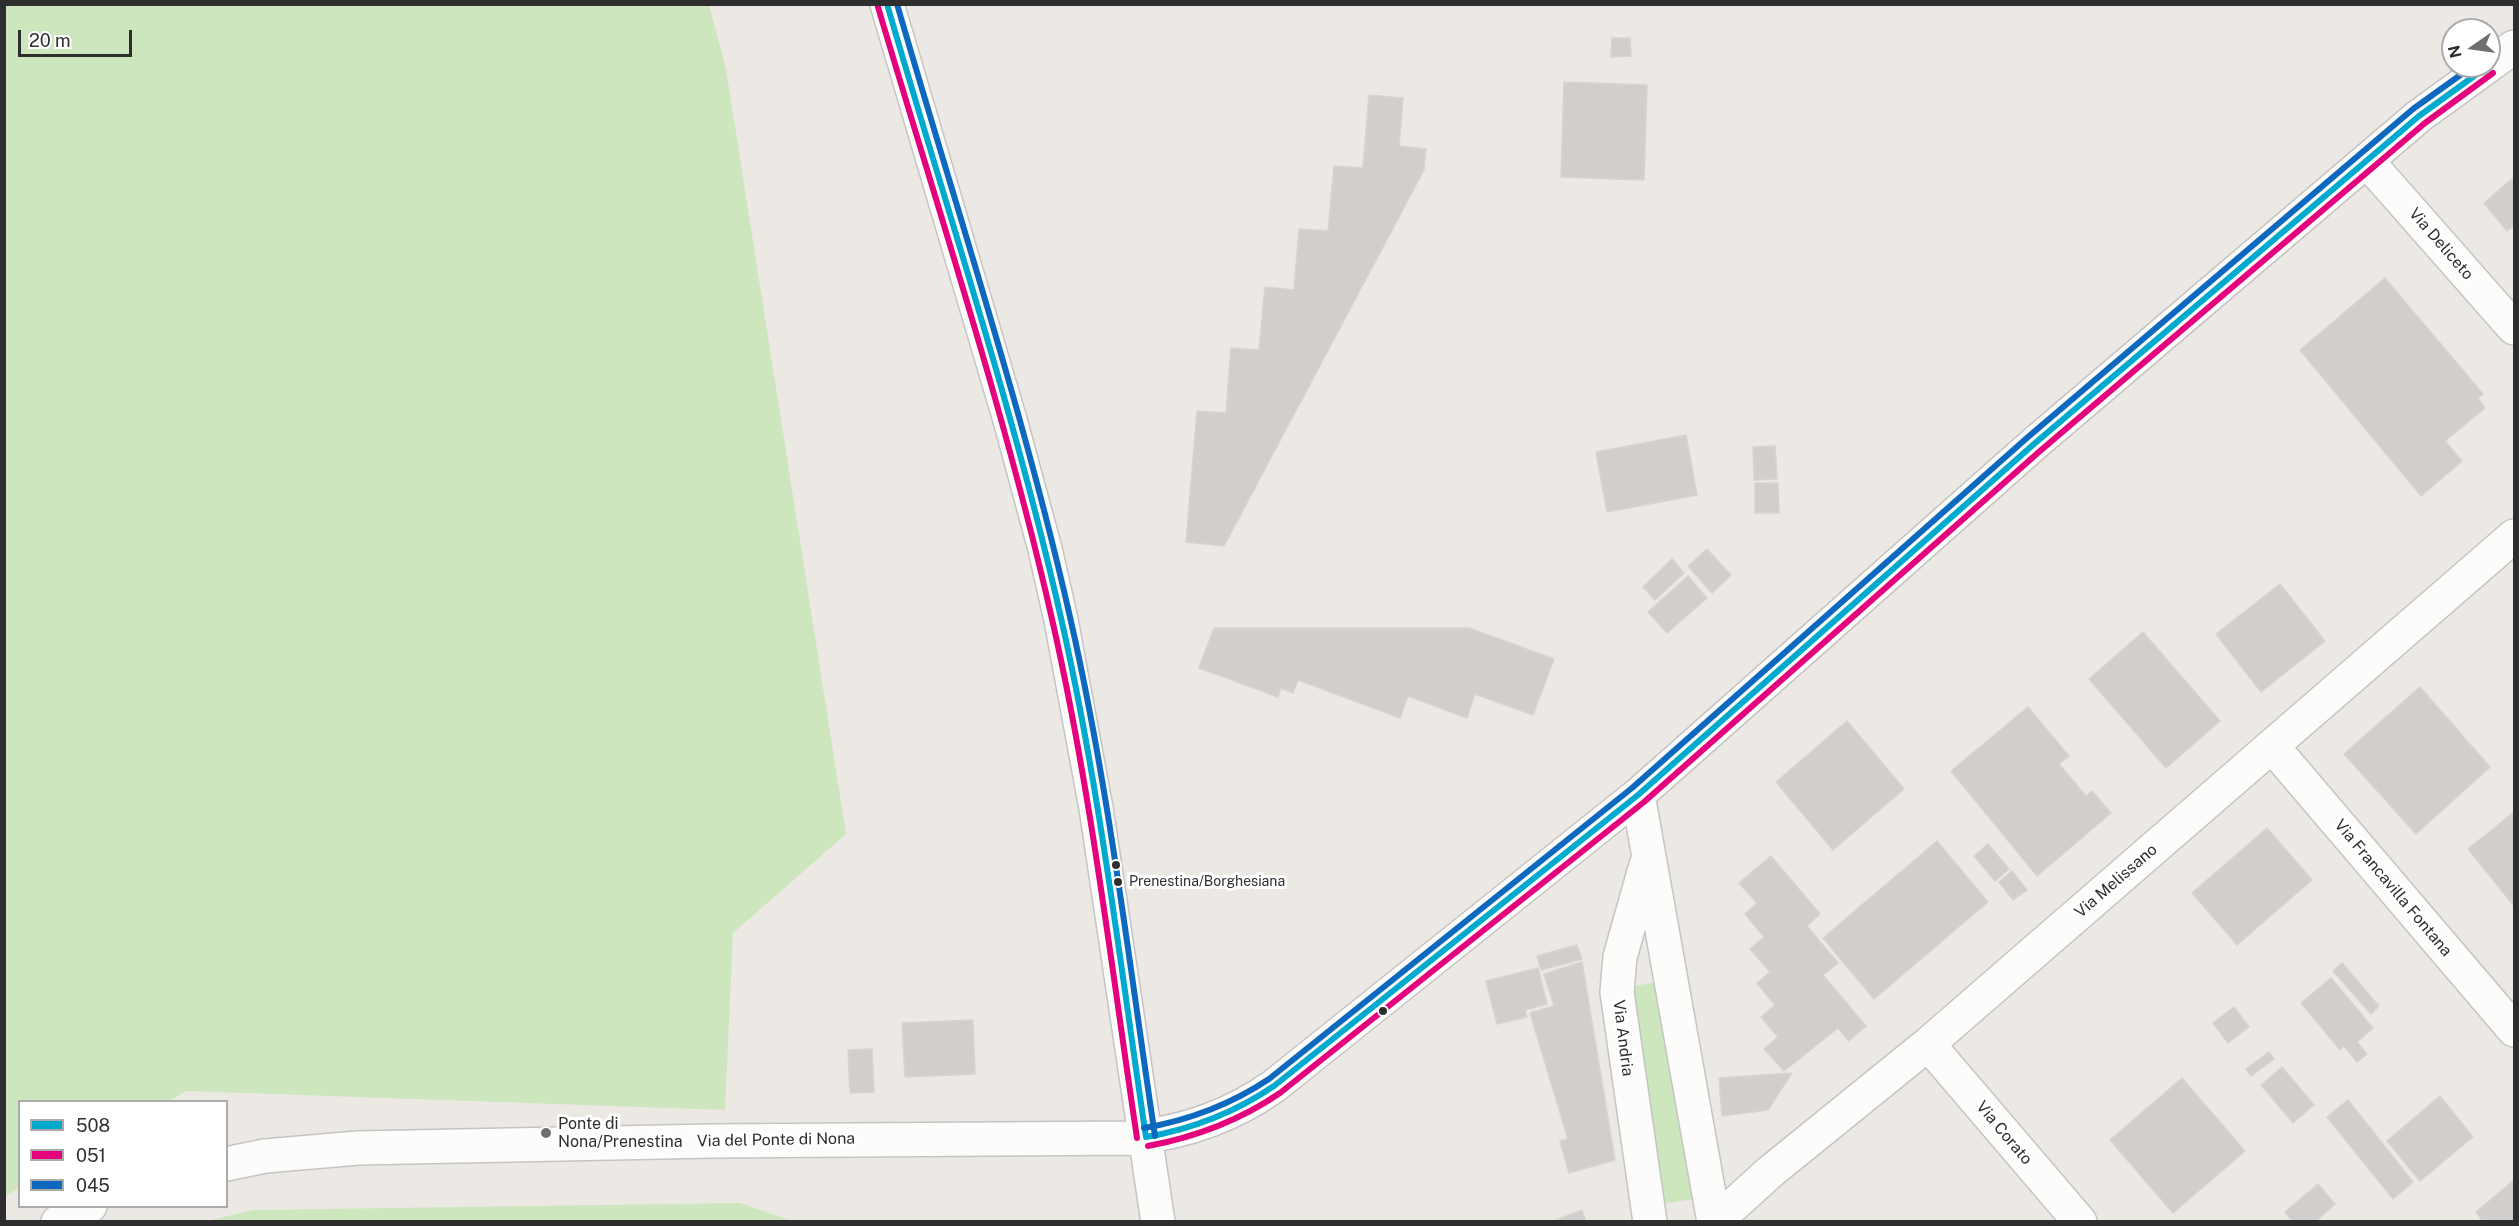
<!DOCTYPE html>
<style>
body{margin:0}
#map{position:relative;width:2519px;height:1226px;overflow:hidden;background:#ece8e4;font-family:"Public Sans",sans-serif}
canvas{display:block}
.frame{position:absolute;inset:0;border:6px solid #2e2e2e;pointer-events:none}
.legend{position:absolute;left:18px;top:1100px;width:210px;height:108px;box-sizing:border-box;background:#fff;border:2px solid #ababab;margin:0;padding:8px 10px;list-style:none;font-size:18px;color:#2e2e2e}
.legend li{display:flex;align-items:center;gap:12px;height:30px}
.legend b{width:30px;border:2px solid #ababab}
.north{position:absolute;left:2441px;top:18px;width:60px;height:60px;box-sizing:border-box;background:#fff;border:2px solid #ababab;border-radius:50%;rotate:257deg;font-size:16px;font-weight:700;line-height:24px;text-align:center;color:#2e2e2e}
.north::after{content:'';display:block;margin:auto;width:21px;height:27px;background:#706f6e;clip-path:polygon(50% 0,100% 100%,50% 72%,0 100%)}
.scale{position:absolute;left:18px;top:30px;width:114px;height:27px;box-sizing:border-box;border:3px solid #2e2e2e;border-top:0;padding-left:8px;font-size:18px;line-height:21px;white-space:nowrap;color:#2e2e2e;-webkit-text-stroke:4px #fff;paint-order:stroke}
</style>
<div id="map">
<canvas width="2519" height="1226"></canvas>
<div class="frame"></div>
<ul class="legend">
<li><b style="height:8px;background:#00a9ce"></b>508</li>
<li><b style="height:8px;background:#e5007d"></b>051</li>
<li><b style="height:8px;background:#0c69bf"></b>045</li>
</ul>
<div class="north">N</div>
<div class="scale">20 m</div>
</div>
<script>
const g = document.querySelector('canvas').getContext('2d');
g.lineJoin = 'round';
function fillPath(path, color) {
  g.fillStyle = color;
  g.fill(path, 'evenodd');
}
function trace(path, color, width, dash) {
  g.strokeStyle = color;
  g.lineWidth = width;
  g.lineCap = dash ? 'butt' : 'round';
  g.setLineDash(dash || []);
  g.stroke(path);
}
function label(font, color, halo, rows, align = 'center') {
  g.font = font + ' "Public Sans",sans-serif';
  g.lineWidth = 6;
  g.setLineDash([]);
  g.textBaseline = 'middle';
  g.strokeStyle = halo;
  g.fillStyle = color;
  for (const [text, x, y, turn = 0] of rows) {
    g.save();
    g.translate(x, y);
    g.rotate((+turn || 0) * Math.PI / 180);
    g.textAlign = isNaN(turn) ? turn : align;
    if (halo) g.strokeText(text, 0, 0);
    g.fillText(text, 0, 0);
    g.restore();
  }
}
fillPath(new Path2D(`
 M5,4L709,5L726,69L846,834L733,933L725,1110L187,1091L168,1101L20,1102L19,1188L5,1196Z
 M1658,982L1693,1199L1663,1204L1628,987Z
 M740,1203L792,1221H207L253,1210Z`), '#cee6be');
const building = new Path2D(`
 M1612,38H1630L1631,56L1611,57Z
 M1564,82L1647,85L1644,180L1561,177Z
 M1369,95L1403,98L1399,146L1426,149L1424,170L1224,546L1186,542L1197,411L1226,413L1231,348L1259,350L1265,287L1294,290L1299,229L1328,231L1334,166L1363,168Z
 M2514,177V228L2513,226L2507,231L2484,203Z
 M2385,278L2483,394L2478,398L2485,408L2445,441L2462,461L2421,496L2300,350Z
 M1686,435L1697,495L1607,512L1596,452Z
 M1775,446L1777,479L1754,480L1753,447Z
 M1755,483H1778L1779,513H1755Z
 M1707,549L1731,575L1712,593L1688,566Z
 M1672,559L1684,573L1655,600L1643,587Z
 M1688,576L1707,598L1667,633L1648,612Z
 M2280,584L2325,641L2261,692L2216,634Z
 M1214,628H1469L1554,659L1533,715L1475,694L1467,718L1408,696L1400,718L1298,680L1293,693L1281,688L1278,697L1199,668Z
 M2143,632L2220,721L2166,768L2089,679Z
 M2420,687L2490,767L2416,834L2344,754Z
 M2028,707L2069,756L2059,764L2086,796L2092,791L2111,813L2037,876L1951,771Z
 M1847,721L1904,789L1833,850L1776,782Z
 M2514,812V906L2468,849Z
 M2267,828L2312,880L2237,945L2192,893Z
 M1937,841L1988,902L1874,999L1823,938Z
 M1988,844L2009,869L1995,881L1974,856Z
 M1771,856L1820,914L1807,926L1838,963L1823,975L1866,1026L1849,1041L1838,1028L1784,1071L1764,1049L1778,1037L1761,1017L1775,1005L1757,983L1770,972L1750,949L1764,937L1745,914L1757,903L1739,883Z
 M2012,871L2027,890L2013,900L1999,882Z
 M1577,945L1582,959L1541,970L1537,956Z
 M1582,962L1615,1160L1569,1173L1560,1141L1568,1139L1530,1013L1554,1006L1544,974Z
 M2342,963L2379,1006L2371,1014L2333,971Z
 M1538,968L1547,1004L1525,1010L1527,1017L1497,1024L1486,981Z
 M2331,978L2373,1028L2357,1042L2367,1054L2357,1062L2344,1046L2340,1050L2301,1003Z
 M2234,1007L2249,1027L2228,1043L2213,1023Z
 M973,1020L975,1074L905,1077L902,1023Z
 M872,1049L874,1092L850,1093L848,1050Z
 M2269,1052L2274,1059L2251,1076L2246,1069Z
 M2282,1067L2314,1105L2293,1123L2261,1085Z
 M1792,1073L1768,1110L1722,1116L1719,1078Z
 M2182,1078L2245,1151L2173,1213L2110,1140Z
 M2440,1096L2473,1137L2420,1181L2387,1141Z
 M2348,1100L2413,1182L2393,1199L2327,1117Z
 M2514,1180V1222H2483L2476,1212Z
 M2318,1184L2335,1204L2315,1222H2293L2285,1212Z
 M1582,1210L1586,1222H1551Z`);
fillPath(building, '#d1cecb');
trace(building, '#d7d4d0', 1.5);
const street = new Path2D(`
 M2367,161L2514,328
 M2272,746L2514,1030
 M1638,795L1714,1222
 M1646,865L1620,957L1617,992L1650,1222
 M1928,1044L2080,1222
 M1715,1222L1770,1172L1928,1044L2514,536`);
const secondary = new Path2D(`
 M887,4L1010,420L1045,549L1061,620L1096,808L1158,1222
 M2489,65L2514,47
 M226,1164L265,1156L358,1148L713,1141L1134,1138C1186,1132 1232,1116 1274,1086L1638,795L2034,444L2419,116L2488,66
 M58,1222L90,1206`);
trace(street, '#c5c4c5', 36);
trace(secondary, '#c5c4c5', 36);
trace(street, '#fcfcfb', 33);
trace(secondary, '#fcfcfb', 33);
trace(new Path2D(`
 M887,4C946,208 1014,410 1061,618C1100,789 1120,964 1146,1137
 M1146,1137C1193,1129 1234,1113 1274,1086L1638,795L2034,444L2419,116L2488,66`), '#00a9ce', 6);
trace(new Path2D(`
 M878,7C938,210 1005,412 1052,619C1091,790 1111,965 1137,1138
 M1148,1146C1196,1137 1239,1121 1280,1093L1644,802L2040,451L2425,123L2493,73`), '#e5007d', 6);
trace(new Path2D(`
 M897,4C956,208 1023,410 1070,617C1109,788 1129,963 1155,1136
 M1144,1128C1190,1120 1230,1105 1269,1079L1632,788L2028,437L2413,109L2473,66`), '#0c69bf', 6);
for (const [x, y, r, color] of [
 [1116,865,5,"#2e2e2e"],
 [1118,882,5,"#2e2e2e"],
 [1383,1011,5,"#2e2e2e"],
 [546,1133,6,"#706f6e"]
]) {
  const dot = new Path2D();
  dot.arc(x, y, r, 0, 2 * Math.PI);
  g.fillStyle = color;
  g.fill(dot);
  trace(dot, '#fff', 2);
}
label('14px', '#2e2e2e', '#fff', [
 ["Prenestina/Borghesiana",1129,882]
], 'left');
label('16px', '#2e2e2e', '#fff', [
 ["Via Deliceto",2441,244,49],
 ["Via Melissano",2116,881,-41],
 ["Via Francavilla Fontana",2393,888,50],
 ["Via Andria",1623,1038,83],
 ["Via Corato",2004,1133,50],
 ["Via del Ponte di Nona",776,1140,-1]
]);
label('16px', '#2e2e2e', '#fff', [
 ["Ponte di",558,1124],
 ["Nona/Prenestina",558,1142]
], 'left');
</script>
